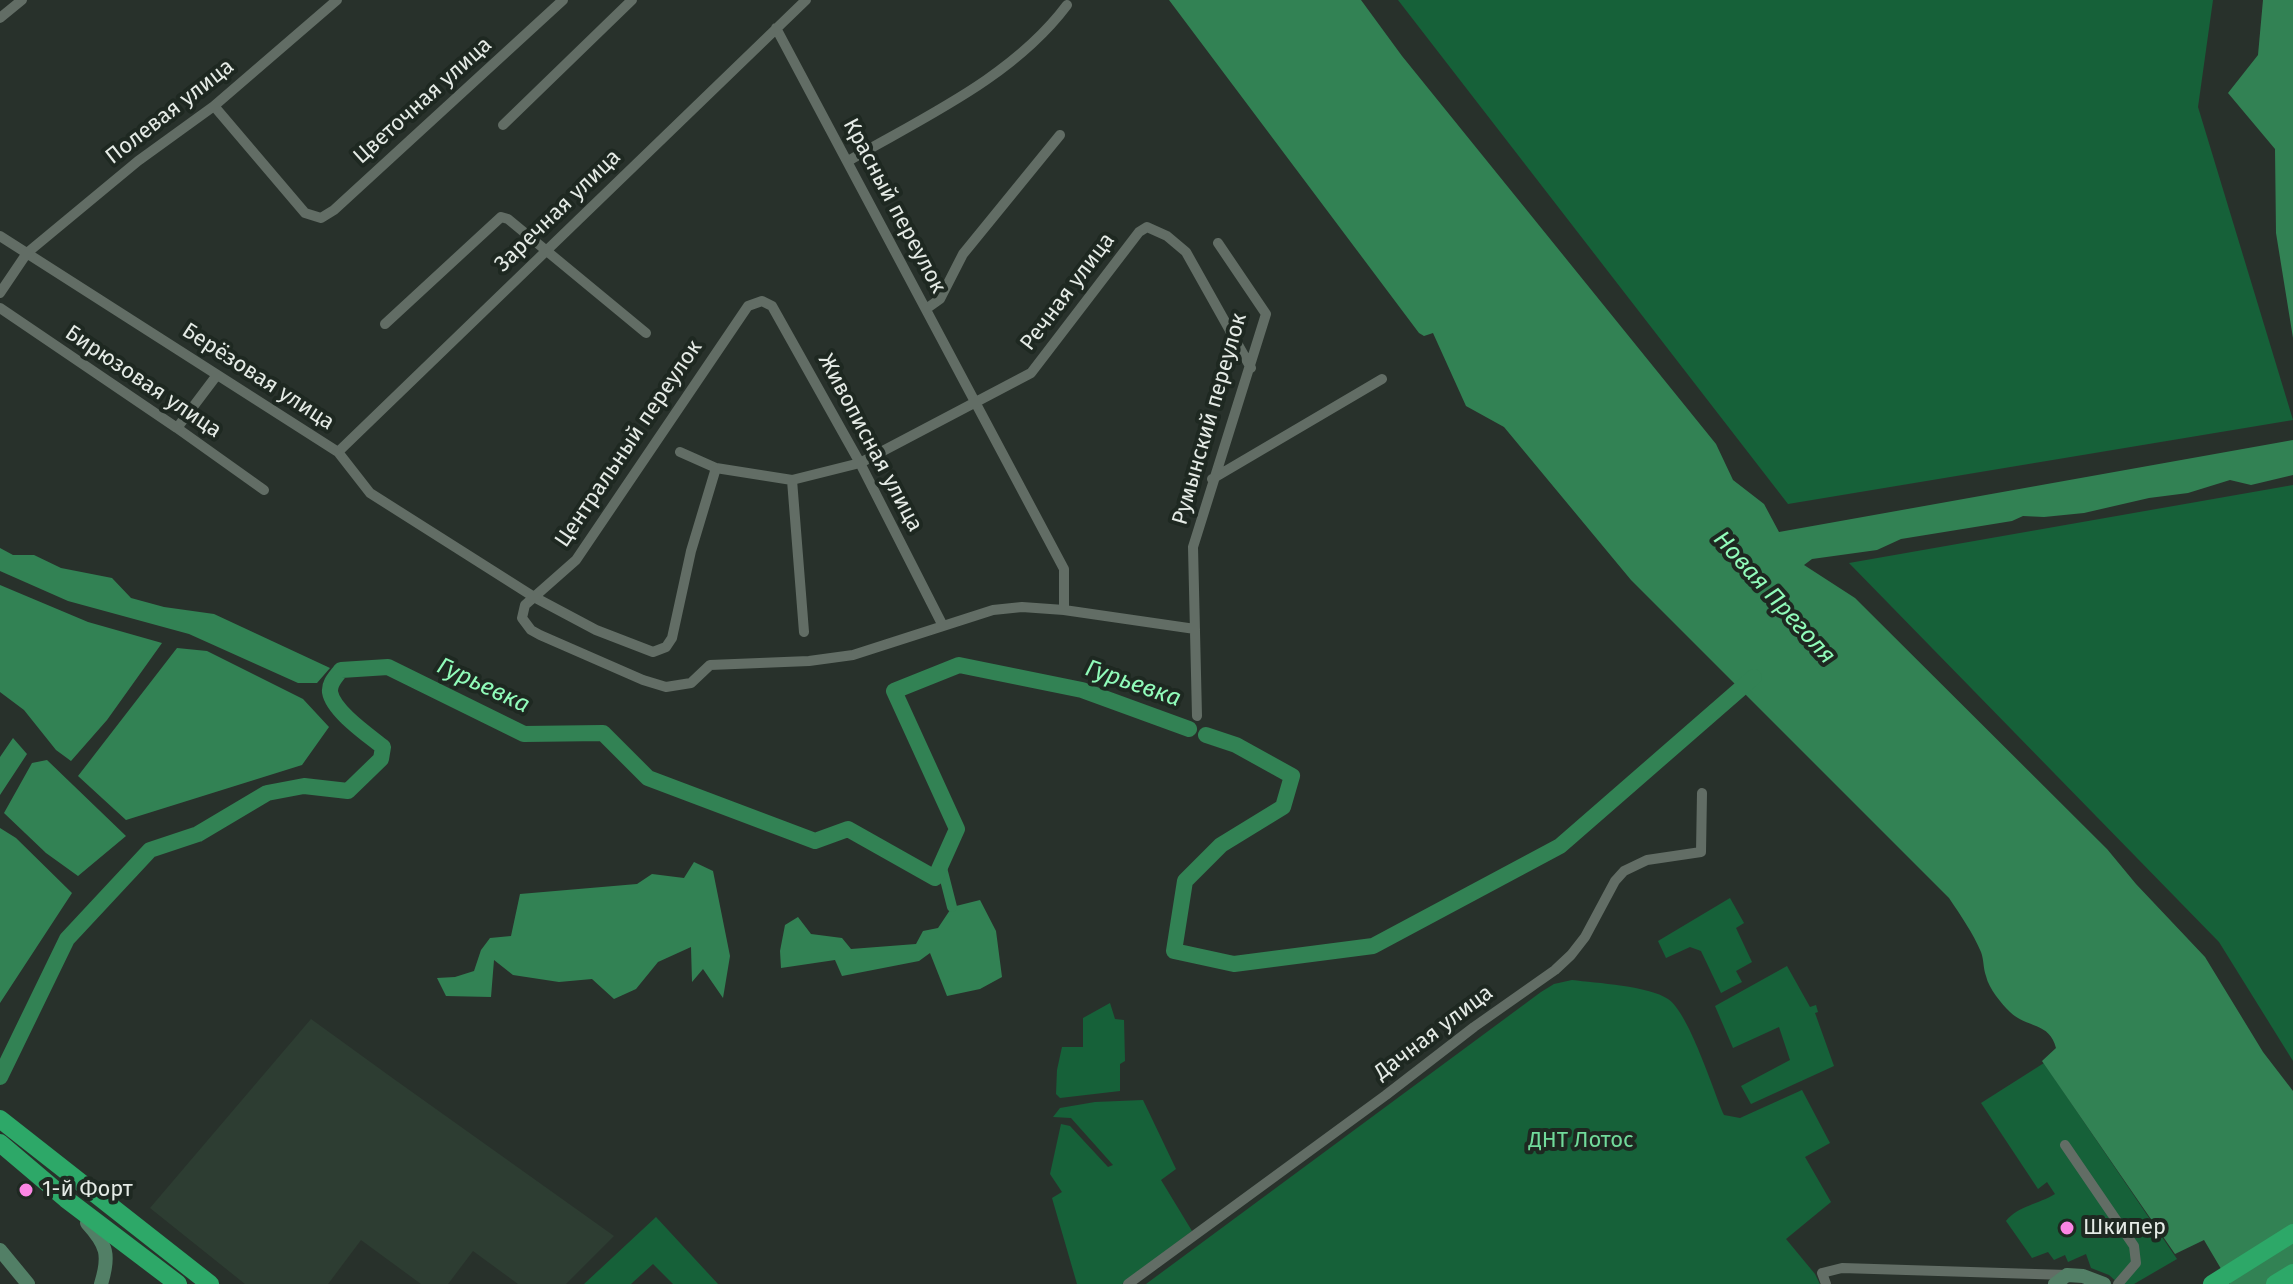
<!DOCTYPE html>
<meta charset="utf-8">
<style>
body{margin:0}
canvas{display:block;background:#28312b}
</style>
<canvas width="2293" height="1284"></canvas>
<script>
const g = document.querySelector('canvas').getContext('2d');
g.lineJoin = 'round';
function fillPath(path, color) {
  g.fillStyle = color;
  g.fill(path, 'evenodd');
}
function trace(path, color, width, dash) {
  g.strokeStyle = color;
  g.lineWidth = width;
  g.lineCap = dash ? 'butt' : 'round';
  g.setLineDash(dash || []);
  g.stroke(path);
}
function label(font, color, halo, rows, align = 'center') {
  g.font = font + ' "Fira Sans",sans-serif';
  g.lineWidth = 8;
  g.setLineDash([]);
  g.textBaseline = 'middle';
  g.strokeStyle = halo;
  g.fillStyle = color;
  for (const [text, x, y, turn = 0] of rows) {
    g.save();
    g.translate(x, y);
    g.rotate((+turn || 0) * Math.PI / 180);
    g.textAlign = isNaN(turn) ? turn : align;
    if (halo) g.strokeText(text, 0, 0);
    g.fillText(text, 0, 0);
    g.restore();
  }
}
fillPath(new Path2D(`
 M311,1019L391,1077L614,1236L566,1284H518L473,1251L448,1284H421L361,1240L328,1284H245L150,1208Z`), '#2d3d32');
fillPath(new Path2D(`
 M1398,0H2213L2198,107L2293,420L1788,504Z
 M2293,485V1061L2219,942L1849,563Z
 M1730,898L1744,923L1736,928L1752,962L1736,971L1742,982L1721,993L1701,951L1690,947L1666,958L1658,941Z
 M1787,966L1810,1007L1816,1005L1818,1012L1815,1013L1834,1066L1751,1104L1741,1086L1790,1060L1779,1027L1733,1048L1715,1006Z
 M1572,980C1596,983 1649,986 1668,999C1689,1013 1713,1090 1724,1115L1740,1118L1802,1090L1830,1143L1805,1157L1831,1202L1786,1239L1815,1274L1820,1284H1146L1541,992L1554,984Z
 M1110,1003L1115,1019L1124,1020L1125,1061L1120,1064V1091L1060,1098L1056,1094L1057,1070L1062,1047H1083V1018Z
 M2044,1063L2177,1259L2134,1284H2119L2109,1275L2091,1268L2086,1254L2068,1262L2065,1255L2054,1260L2048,1252L2032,1258L2006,1221C2018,1206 2039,1204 2055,1194L2047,1182L2038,1189L1981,1103Z
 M1143,1100L1176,1169L1161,1180L1192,1231L1122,1284H1077L1052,1198L1062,1192L1050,1174L1061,1124L1070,1126L1108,1167L1113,1165L1071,1118L1053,1117L1060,1108L1095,1102Z
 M656,1217L718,1284H673L653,1264L631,1284H584Z`), '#166139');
fillPath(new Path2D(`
 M1169,0H1361L1402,56L1716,444L1733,480L1764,504L1779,532L2293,440V475L2251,485L2230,480L2188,493L2149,498L2084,513L2044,517L2023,516L2012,521L1901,539L1877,550L1812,559L1804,565L1855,598L2107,849L2136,884L2205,957L2263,1052L2293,1091V1284H2230L2204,1240L2175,1254L2042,1061L2056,1048C2050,1022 2026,1028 2010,1012C2001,1003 1989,989 1986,976C1983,968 1984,960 1981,952C1973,933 1961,916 1949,898L1631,580L1504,427L1466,406L1433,333L1424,336L1419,333Z
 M2263,0H2293V338L2276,233L2275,149L2228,93L2258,55Z
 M0,548L13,555H34L61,568L112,578L131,598L164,607L214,614L330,668L317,683H298L189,634L68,601L0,571Z
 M0,585L88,622L162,643L107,720L71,761L56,750L24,710L0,692Z
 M177,648L207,651L303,699L329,727L302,765L126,820L78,776Z
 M13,738L27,754L0,795V757Z
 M47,760L126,836L78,876L46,853L4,813L32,763Z
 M0,828L16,838L72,893L0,1003Z
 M694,862L713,871L730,956L723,998L703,969L692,982L691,947L658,962L636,989L614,999L592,979L559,982L513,975L494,960L491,997L446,996L437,978L455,977L474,971L481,950L490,938L511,936L520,894L637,884L652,874L684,878Z
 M980,900L996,931L1002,977L980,989L947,996L930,953L919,961L842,976L835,960L781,968L780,951L785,925L798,917L811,934L842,938L851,949L916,944L923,931L938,928L952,907Z`), '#328254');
trace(new Path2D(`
 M941,864L952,907`), '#328254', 10);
trace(new Path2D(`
 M1206,735L1236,745L1292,776L1283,807L1221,845L1185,881L1174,951L1234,964L1373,946L1560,846L1754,677
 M0,1077L67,939L150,850L198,834L267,793L304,786L348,791L381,759L383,747C368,735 333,711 330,692C329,683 336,677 341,670L388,667L524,734L603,733L648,778L815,841L848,829L935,878L957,829L894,691L959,665L1082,690L1189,729`), '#328254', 16);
trace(new Path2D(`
 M0,18L22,0
 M776,28L1064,569V610
 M214,106L305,213L321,218L334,210L563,0
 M503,125L632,0
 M848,161C924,117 1013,77 1067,5
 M0,236L338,452L370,493L534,597L596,630L653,652L666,647L672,638L691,551L716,468
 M0,293L27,253L138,161L214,106L337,0
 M0,308L177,428L264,490
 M926,309L940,299L963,254L1060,135
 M385,324L501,217L508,219L646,333
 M177,428L217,375
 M338,452L806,0
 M680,452L716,468L792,480L860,463L1031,373L1139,232L1147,227L1167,236L1186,252L1251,368
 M1212,479L1382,379
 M792,480L804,632
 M942,624L860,463L772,306L762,301L748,306L576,560L525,605L522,618L531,630L540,635L643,680L666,687L691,683L710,665L809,661L853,655L993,610L1022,607L1064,610L1195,629
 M1197,716L1193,547L1266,314L1218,243
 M2065,1145L2134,1246L2136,1263L2118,1284
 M1128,1284L1386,1095L1474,1027L1555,970L1571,955L1585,937L1615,881L1624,871L1647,860L1701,852L1702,793
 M1826,1284L1822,1273L1842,1268L2067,1275`), '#626d65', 10);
trace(new Path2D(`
 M87,1223C107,1245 110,1255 101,1284
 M0,1250L28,1284
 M2055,1284L2067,1275L2083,1276L2104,1284`), '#527f66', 14);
trace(new Path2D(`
 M0,1119L210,1284
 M0,1143L66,1199L178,1284
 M2212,1284L2293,1233
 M2275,1284L2293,1273`), '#2da868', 18);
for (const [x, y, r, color] of [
 [26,1190,8,"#fc86e4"],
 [2067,1228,8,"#fc86e4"]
]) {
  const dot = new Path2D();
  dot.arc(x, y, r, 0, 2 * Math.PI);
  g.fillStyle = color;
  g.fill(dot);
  trace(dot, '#1e2821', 3);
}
label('22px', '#e5ebe6', '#1e2821', [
 ["Цветочная улица",423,101,-42],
 ["Полевая улица",170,112,-38],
 ["Красный переулок",894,206,62],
 ["Заречная улица",558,211,-44],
 ["Речная улица",1068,292,-53],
 ["Берёзовая улица",258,377,33],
 ["Бирюзовая улица",143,382,34],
 ["Румынский переулок",1210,419,-74],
 ["Живописная улица",870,443,62],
 ["Центральный переулок",629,444,-56],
 ["Дачная улица",1434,1033,-37]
]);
label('22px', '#71db9b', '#1e2821', [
 ["ДНТ Лотос",1581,1141]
]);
label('22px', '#e5ebe6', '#1e2821', [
 ["1-й Форт",42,1190],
 ["Шкипер",2083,1228]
], 'left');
label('italic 24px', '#91fcba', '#1e2821', [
 ["Новая Преголя",1774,598,48],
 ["Гурьевка",1133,684,19],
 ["Гурьевка",483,686,25]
]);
</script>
